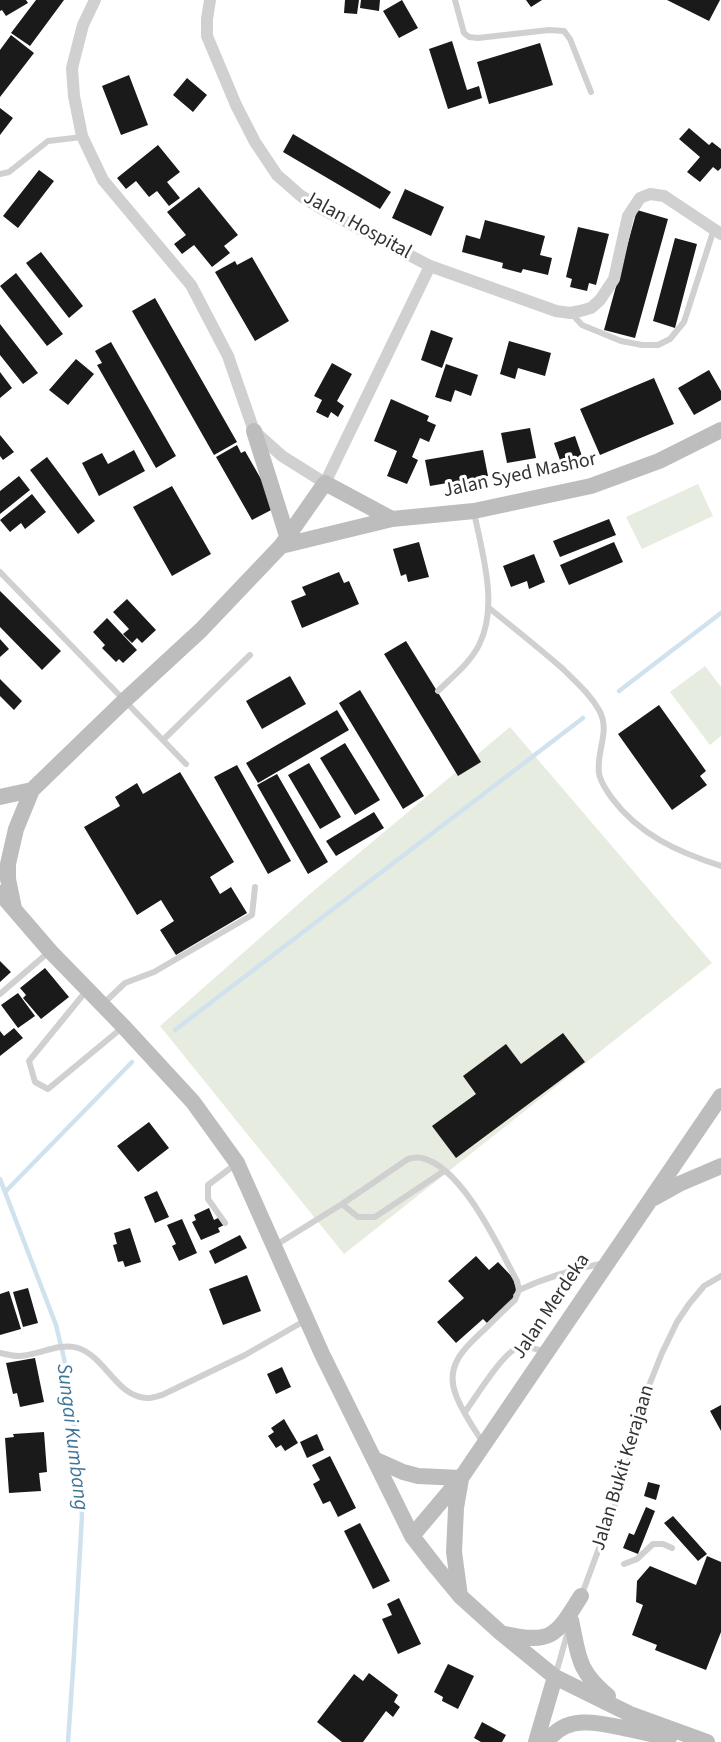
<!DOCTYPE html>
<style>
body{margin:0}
canvas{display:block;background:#fff}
</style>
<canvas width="721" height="1742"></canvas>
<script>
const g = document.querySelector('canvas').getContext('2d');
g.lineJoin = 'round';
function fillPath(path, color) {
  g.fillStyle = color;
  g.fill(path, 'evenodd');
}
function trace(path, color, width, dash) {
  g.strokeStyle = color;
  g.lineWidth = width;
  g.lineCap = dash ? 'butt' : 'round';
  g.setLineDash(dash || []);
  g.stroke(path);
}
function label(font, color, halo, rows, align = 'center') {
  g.font = font + ' "Source Sans 3",sans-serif';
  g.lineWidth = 6;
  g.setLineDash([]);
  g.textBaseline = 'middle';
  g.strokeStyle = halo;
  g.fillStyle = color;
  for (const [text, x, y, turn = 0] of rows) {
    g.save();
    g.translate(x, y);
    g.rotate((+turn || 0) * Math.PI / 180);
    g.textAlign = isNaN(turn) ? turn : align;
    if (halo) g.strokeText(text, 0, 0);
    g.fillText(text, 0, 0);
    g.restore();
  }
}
fillPath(new Path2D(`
 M698,484L713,516L642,549L626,517Z
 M705,666L721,687V736L710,745L670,692Z
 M510,727L712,963L344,1254L160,1026L311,893Z`), '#e6ecdf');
trace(new Path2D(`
 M619,691L721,613
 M175,1030L583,718
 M0,1179L56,1325L64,1358L79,1460L82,1516L74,1655L68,1742
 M5,1192L132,1062`), '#cfe2ee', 4.5);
fillPath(new Path2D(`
 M0,0H26L28,3L6,16L2,10L0,11Z
 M36,0H64L30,46L11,33Z
 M345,0H359L357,14L344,13Z
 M361,0H380L379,11L360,8Z
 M402,0L418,28L399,38L383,11Z
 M526,0H542L531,7Z
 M667,0H720L709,21Z
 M11,35L34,53L0,97V50Z
 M452,41L467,90L479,86L482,98L448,109L429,49Z
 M540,43L553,85L489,104L477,62Z
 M129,75L148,125L121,135L102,86Z
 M187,78L207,95L193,112L173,95Z
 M0,108L13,118L0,135Z
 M689,128L709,145L712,142L721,149V168L718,171L713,167L700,182L687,172L700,157L679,139Z
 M293,134L391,192L380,209L283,152Z
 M158,145L180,172L167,182L180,198L169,206L157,191L149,197L136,181L126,189L117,178Z
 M39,170L54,181L18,228L3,216Z
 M199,187L238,235L224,246L230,253L212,267L194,245L182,254L174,244L186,235L167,212Z
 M405,189L444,207L431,236L392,218Z
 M637,210L668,219L635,338L604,330Z
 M485,220L545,236L540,255L552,258L548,275L523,269L521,273L502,268L503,263L462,252L466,235L480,239Z
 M578,227L609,234L596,285L589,283L587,291L570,287L572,279L566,277Z
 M675,238L697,244L675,328L653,321Z
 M41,252L83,306L69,318L26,263Z
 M252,257L289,321L255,341L215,272L235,261L237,265Z
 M16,273L63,334L47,346L0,286Z
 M155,298L237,442L214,455L132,311Z
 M0,324L38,373L23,384L0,355Z
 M431,330L453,338L442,368L421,360Z
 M509,341L551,353L545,376L518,368L515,379L500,374Z
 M111,342L176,456L156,468L97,365L102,363L95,351Z
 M76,359L94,374L68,405L49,390Z
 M332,363L352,374L337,401L344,406L338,417L331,412L328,418L316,412L322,400L314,396Z
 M446,364L478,375L471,396L455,390L451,402L435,397Z
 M709,370L721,391V400L694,415L678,388Z
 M0,372L12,388L0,398Z
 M654,378L674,424L600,455L580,409Z
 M391,399L429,416L427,421L436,425L429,442L420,438L412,457L418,460L407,484L387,476L397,451L374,441Z
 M530,428L536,458L507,463L501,433Z
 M0,435L14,452L3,460L0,456Z
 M575,436L583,459L562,466L554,443Z
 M237,445L241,453L245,451L277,507L252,520L216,457Z
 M134,450L145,471L99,496L82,463L102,453L108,464Z
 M483,450L488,476L430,486L425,460Z
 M47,457L95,521L78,534L30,470Z
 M19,476L30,490L0,514V491Z
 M172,486L211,554L172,576L133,507Z
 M32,494L46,512L25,529L21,523L10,532L0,520Z
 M609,519L616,535L560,557L553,541Z
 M419,542L429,577L408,582L406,574L401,576L393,549Z
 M614,542L623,562L569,585L560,565Z
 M534,554L545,582L529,589L527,581L511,587L503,566Z
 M339,572L344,583L349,581L359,604L302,628L291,601L306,595L302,587Z
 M0,591L61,651L42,670L0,627Z
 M127,599L156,630L142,643L137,638L132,643L123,634L129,629L113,612Z
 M107,618L137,650L123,663L119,659L116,662L102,648L105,645L93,632Z
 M0,639L9,649L0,657Z
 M406,641L481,762L458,776L384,654Z
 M290,676L306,704L262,729L246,701Z
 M0,679L22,701L14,710L0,696Z
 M360,690L424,796L403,809L339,703Z
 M659,705L706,771L700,776L707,785L672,810L618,734Z
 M337,710L349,730L258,783L246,763Z
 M345,743L380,800L355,815L320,758Z
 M309,763L341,817L320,829L288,775Z
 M237,765L291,861L268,874L214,777Z
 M180,772L234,862L210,877L220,894L231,887L247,913L176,955L160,930L174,921L161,900L137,915L84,827L120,806L115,797L137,783L143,794Z
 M277,774L328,862L308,874L257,785Z
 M374,812L384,828L336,856L326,841Z
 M0,961L11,972L0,982Z
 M45,968L69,997L41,1019L23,998L26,995L20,988Z
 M18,993L35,1016L18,1028L1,1005Z
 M14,1028L23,1038L0,1056V1031L4,1036Z
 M563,1033L585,1062L456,1158L432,1126L476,1094L463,1076L506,1044L521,1064Z
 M149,1122L169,1148L138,1172L117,1146Z
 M157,1191L169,1217L155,1223L144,1197Z
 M209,1208L214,1220L220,1217L224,1225L218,1228L220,1232L201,1240L192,1222L196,1220L194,1215Z
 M182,1219L197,1253L179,1261L172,1246L176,1244L167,1225Z
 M130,1228L141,1262L125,1267L123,1261L118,1262L113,1245L117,1244L114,1233Z
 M240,1235L247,1248L215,1264L209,1251Z
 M476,1256L489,1270L498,1262L516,1281L514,1283L519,1289L513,1295L515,1297L487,1323L483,1319L456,1343L437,1322L464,1298L448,1281Z
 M247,1275L261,1311L223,1325L209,1289Z
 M28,1288L38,1323L23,1327L13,1292Z
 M9,1291L21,1329L0,1335V1294Z
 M35,1358L44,1402L20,1407L17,1393L13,1394L6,1363Z
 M282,1367L291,1387L276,1394L267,1374Z
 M721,1405V1431L710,1411Z
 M284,1419L298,1443L285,1451L281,1445L276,1448L268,1436L274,1432L271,1428Z
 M44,1432L47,1472L39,1473L41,1491L9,1493L5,1438L14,1437L13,1434Z
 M317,1434L324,1450L307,1458L300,1442Z
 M330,1456L356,1508L338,1517L330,1501L323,1504L313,1484L320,1480L312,1465Z
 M648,1482L660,1485L656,1500L644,1496Z
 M646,1507L655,1511L638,1554L623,1548L629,1533L634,1535Z
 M673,1516L707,1554L698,1561L664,1523Z
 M360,1523L390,1581L373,1589L344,1531Z
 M707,1556L721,1562V1632L706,1670L655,1650L657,1645L632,1635L643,1605L636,1602L637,1581L650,1566L696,1585Z
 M399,1598L421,1644L398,1654L382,1619L392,1615L387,1604Z
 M448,1664L474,1676L458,1709L442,1701L443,1697L434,1692Z
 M369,1673L398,1695L394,1702L400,1707L393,1717L386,1711L363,1742H342L317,1722L354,1674L363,1681Z
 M482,1722L506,1735L502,1742H481L474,1738Z`), '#1a1a1a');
trace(new Path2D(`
 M455,0L464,33L469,37L478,38L549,30L564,31L570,39L591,92
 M0,174L9,172L48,141L82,137
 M571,313L582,325L621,341L642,345H658L670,339L684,322L714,229
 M0,572L186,764
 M489,608C514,628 539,648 563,669C576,682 590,694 599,710C611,731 596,751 599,773C600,782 606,789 611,797C639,835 678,852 721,866
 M438,691C452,677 470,663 479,645C499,606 482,553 474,512
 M163,740L250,655
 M87,990L29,1061L35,1082L48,1089L123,1027
 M0,994L50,951
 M103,1004L125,983L154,972L252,915L255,887
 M342,1204L358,1217H375L444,1171
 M225,1223L208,1199V1185L236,1164
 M276,1245L342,1204L408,1159C412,1158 418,1157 422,1158C463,1168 498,1246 517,1281L519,1290L515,1300C505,1309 495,1319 485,1329C465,1347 444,1366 456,1395C462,1412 474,1428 483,1443
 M519,1290C547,1277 574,1269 604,1263
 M0,1353C6,1354 12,1356 18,1356C37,1356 59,1342 78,1348C106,1357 117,1398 148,1398C152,1398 158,1396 162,1395L245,1355L306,1320
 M465,1412C476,1397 503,1352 519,1347C528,1345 537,1350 546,1352
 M624,1564L637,1559L653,1544H663L672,1548
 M582,1594L624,1481L648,1388L662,1353L677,1322L689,1304L704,1286L721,1276
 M555,1677L568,1631`), '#d0d0d0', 6);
trace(new Path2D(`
 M95,0L83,25L72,68L74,96L82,136L103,180L191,285L228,356L254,431L282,456L325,483L430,266
 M210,0L207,19V36L236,105L255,142L277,175L301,196L324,210L430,266L556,311L570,313L580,311L591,308L600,300L614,279L628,216L640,198L650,194L664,196L721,234`), '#d0d0d0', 12);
trace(new Path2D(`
 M254,431L288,539
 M281,546L392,519
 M0,797L32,790
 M0,893L50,951L123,1026L193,1102L237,1163L322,1354L374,1459L412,1536L436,1567L460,1596L501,1633L555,1677L630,1714L707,1742
 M14,908L8,879V864L16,829L32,790L124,701L201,630L281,546L325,483L392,519L474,511L591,486L659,461L721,430
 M654,1198L679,1184L721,1166
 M374,1459L403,1472L418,1476L461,1478
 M412,1536L461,1478L721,1096
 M460,1596L454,1552L456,1508L461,1479
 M571,1620C579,1657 577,1670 608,1696
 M505,1634C553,1645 557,1634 581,1596
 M536,1742L555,1677
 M547,1742C566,1713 601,1723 628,1729C642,1732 655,1735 669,1738`), '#bdbdbd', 16);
label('20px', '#333', '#fff', [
 ["Jalan Hospital",357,226,29],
 ["Jalan Syed Mashor",520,476,-12],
 ["Jalan Merdeka",552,1307,-56],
 ["Jalan Bukit Kerajaan",624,1468,-73]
]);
label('italic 21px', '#3f7597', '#fff', [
 ["Sungai Kumbang",71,1437,83]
]);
</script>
